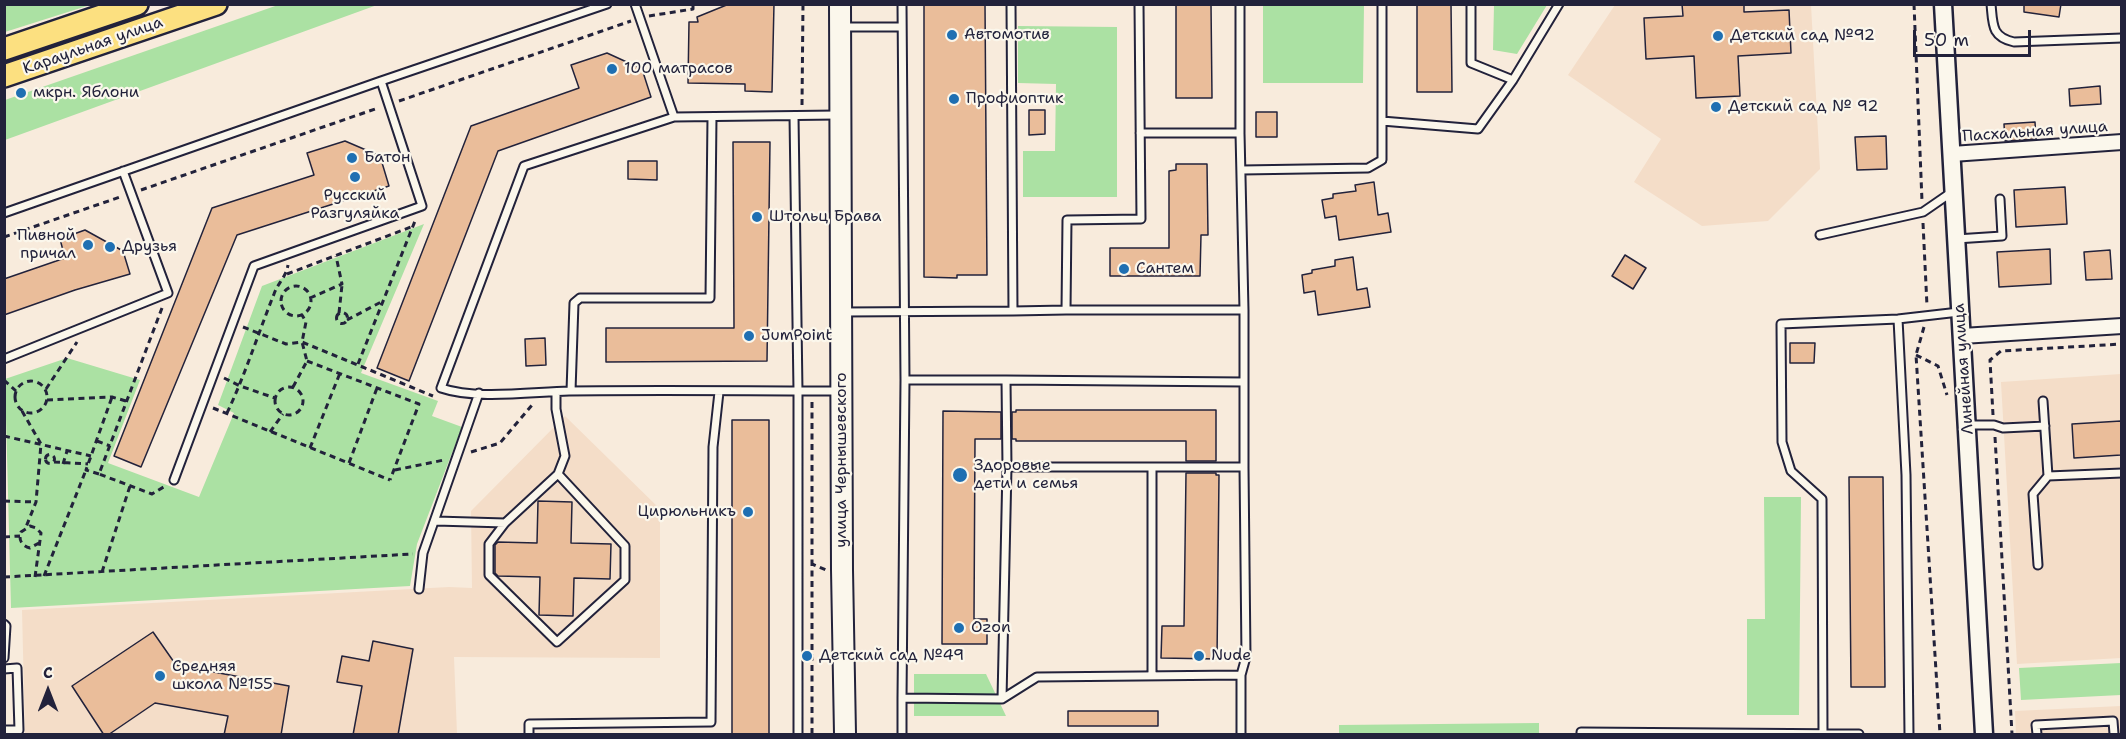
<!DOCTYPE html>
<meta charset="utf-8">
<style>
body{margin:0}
#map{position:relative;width:2126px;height:739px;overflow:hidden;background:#f8ebdc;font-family:"Shantell Sans",sans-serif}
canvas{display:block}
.frame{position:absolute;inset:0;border:6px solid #22223b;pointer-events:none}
.north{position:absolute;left:18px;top:661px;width:60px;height:60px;-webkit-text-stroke:4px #fbf7ec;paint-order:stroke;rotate:0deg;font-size:16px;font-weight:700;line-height:24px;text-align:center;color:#22223b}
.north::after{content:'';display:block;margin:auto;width:21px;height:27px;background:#22223b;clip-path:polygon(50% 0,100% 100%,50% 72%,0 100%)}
.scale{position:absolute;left:1913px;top:30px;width:118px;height:27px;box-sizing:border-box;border:3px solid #22223b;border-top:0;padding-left:8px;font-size:18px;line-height:21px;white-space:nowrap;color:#22223b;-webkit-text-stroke:4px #fbf7ec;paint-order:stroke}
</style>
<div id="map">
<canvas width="2126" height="739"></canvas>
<div class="frame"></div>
<div class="north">С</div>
<div class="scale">50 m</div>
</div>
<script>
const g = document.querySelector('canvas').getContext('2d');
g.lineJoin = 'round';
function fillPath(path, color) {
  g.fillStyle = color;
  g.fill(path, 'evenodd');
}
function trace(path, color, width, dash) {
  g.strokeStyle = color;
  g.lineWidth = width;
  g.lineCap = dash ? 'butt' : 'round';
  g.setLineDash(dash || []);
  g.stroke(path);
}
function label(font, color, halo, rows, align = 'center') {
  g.font = font + ' "Shantell Sans",sans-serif';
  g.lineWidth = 4.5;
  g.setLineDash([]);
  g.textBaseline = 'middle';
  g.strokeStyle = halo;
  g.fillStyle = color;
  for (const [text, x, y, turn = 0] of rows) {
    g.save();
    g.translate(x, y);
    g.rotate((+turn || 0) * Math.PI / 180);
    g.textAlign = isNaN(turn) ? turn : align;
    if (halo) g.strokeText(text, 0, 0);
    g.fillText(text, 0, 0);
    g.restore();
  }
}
fillPath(new Path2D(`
 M1615,5H1811L1820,169L1768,221L1702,226L1634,182L1661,139L1568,75Z
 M2121,374V658L2017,664L2001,382Z
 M565,416L660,509V658L454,657L457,734H25L22,610L449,587L472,588L471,511Z
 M2121,706V734H2016L2015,711Z`), '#f4ddc8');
fillPath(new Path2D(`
 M5,4H90V5L5,32Z
 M281,4L377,5L5,140V100Z
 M1263,5H1364L1363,83H1263Z
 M1494,5H1547L1517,54L1493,50Z
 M1018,26L1117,27V197H1023V151H1055L1056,84L1018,83Z
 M424,224L361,373L438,401L432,416L462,427L417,544L410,586L11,608L5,379L67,358L140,380L108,463L199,497L234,413L218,405L262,286Z
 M1764,497H1801L1799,715H1747V619H1765Z
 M2121,663V695L2021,700L2019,668Z
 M914,674H986L1006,716H914Z
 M1539,723V734H1339V725Z`), '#abe1a3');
const building = new Path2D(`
 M729,4H774L772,92L745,91V84L688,83L689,22H698L697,17Z
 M924,4H985L987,275H957V278L924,277Z
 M1176,4H1211L1212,98H1176Z
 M1417,4H1451L1452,92H1417Z
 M1682,4H1744V12L1789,10L1791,53L1738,56L1740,96L1696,98L1694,56L1646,59L1644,18L1683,16Z
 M2024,4H2061L2059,17L2024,12Z
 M607,53L642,69L651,97L498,151L409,381L377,368L471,126L579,88L571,65Z
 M2100,86L2101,104L2070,106L2069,89Z
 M1029,110H1045V134L1029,135Z
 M1256,112H1277V137H1256Z
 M2035,122L2036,139L2005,141L2004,124Z
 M1886,136L1887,169L1857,170L1855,137Z
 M345,141L380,156L389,186L237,235L141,467L114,456L212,208L314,175L307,153Z
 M733,142H770L767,361L606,362V328H734Z
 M628,161H657V180L628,179Z
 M1176,164H1207L1208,235H1201L1200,276H1110V248H1169V171L1176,170Z
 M1374,182L1378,215L1388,213L1391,232L1339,240L1336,216L1325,218L1322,200L1333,198V194L1356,191L1355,185Z
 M2065,187L2067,224L2016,227L2014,190Z
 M85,230L123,251L130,274L75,290L4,315V279L65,258L60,239Z
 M2050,249L2051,284L1999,287L1997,252Z
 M2110,250L2112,279L2086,280L2084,252Z
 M1625,255L1646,268L1633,289L1612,276Z
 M1353,257L1357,290L1367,288L1370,307L1318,315L1315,291L1304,293L1302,275L1312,273V270L1335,266V260Z
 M545,338L546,365L526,366L525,339Z
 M1790,343H1815L1814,363H1790Z
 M1016,410H1216V461H1186V441H1016V439H1012V412H1016Z
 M943,411L1001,412V439H975L974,619H987V644H942Z
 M732,420H769V735H732Z
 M2121,421V455L2074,458L2072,424Z
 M1186,473H1216V475H1219L1217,659L1161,658L1162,626H1184Z
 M1849,477H1883L1885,687H1851Z
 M538,501L572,502L571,543L611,544L610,579L574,578L573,616L539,615L540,577L498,576L495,573V545L498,542L537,543Z
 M153,632L176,665L289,686L281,735H224L228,716L155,703L108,735H104L72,686Z
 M373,641L413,649L398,735H353L362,686L337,682L342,656L369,661Z
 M1068,711H1158V726H1068Z`);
fillPath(building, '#eabd9a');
trace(building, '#22223b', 1.5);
const service = new Path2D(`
 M635,4L674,117L524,166L441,388C476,400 531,392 569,391C659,390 749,391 839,391
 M902,4L905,380
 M1139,4L1141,219L1067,220L1066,310H1244L1240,133V4
 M1382,4V121L1478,129L1513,80L1559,4
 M1471,4V63L1513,80
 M1991,4C1993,24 1991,37 2014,42L2122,38
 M842,27H902
 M381,81L607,4
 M794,116L798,391V734
 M674,117L837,115
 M1140,133H1240
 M1242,170L1368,168L1382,160V121
 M4,213L381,81L422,206L254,266L174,480
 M1820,235L1923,212L1952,192
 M1956,239L2002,236L2000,199
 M1013,311L1066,310
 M843,312L1013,311L1011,4
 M1898,319L1906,475L1909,734
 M4,359L168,293L123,171
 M1244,382V310
 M571,391L574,303L580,298H710L712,117
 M556,392V409L565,456L558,474L505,523L489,544V575L557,642L625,580V546L558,474
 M2043,401L2048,476L2122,473
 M1968,425H1994L2003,428L2045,426
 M1007,467L1006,380L1244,382V467
 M1152,467V676
 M436,521L505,523
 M2038,565L2033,494L2048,476
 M419,589L423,553L479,393
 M4,624L6,626L4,658
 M4,669L17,668
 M902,698L905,380H1006
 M1002,699L1007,467H1244L1246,657L1241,675
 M4,730H19L17,668
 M529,734V724L711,722L713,447L719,392
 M902,734V698L1002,699L1037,677L1241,675V734
 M1581,734V732L1859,734
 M1823,734L1822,499L1791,471L1782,442L1781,324L1898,319L1959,312
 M2037,734L2036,725L2113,721L2114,734`);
const minor = new Path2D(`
 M1952,154L2122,142
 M1962,336L2122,326`);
const tertiary = new Path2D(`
 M1943,4L1984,734`);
const secondary = new Path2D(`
 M840,4L842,570L845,734`);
const primary = new Path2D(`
 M4,49L137,4
 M4,76L216,4`);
trace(service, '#22223b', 11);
trace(minor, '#22223b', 18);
trace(tertiary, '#22223b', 21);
trace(secondary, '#22223b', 24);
trace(primary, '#22223b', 26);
trace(new Path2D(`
 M1914,4L1922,201
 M649,16L693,9V4
 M399,101L631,21
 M802,105L803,4
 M141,190L378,108
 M1923,223L1927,306
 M4,237L120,197
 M287,274L411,227
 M281 301a15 15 0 1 1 30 0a15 15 0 1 1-30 0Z
 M310,298L342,284L336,256
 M162,308L99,474L152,494L167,485
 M336.5 318a5.5 5.5 0 1 1 11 0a5.5 5.5 0 1 1-11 0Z
 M339,313L342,285
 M347,320L383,301
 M243,327L286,344L302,342L433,396
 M1924,327L1916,355L1940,734
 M1916,355L1938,366L1947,395
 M307,361L419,404L390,480
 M358,364L415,221
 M224,378L240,386L275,398
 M4,380L16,391
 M15 397a16 16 0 1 1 32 0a16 16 0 1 1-32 0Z
 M275 401a14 14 0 1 1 28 0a14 14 0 1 1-28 0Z
 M293,387L307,361L302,342L306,322L302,315
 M46,389L77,342
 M47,400L112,397L126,401
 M812,402V564
 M213,408L390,480
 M22,411L41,444L36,502L26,527
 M227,413C245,375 258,334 274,294C278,283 286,277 288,265
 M1993,415L1990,360L2001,351L2122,344
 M270,432L283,414
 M4,436L91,456
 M1995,437L2012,734
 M97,441L110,446
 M310,448L340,373
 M471,452L500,443L532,405
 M45.5 459a4.5 4.5 0 1 1 9 0a4.5 4.5 0 1 1-9 0Z
 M54,462L88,464
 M349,463L377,388
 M63,464L67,451
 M395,470L444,460
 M99,474L86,470L112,397
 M4,501L36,502
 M4,537L20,536
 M102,572L130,486
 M44,576L86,470
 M4,577L413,554
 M35,577L41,533L36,528L30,526L21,532C18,540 22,546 30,548L39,543
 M812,734V564L826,570`), '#22223b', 3, [6, 4.5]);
trace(service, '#fbf7ec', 7);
trace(minor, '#fbf7ec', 14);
trace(tertiary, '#fbf7ec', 16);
trace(secondary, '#fbf7ec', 20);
trace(primary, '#fce080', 21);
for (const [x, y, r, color] of [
 [952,35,6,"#1f6fb2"],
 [1718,36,6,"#1f6fb2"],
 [612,69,6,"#1f6fb2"],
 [21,93,6,"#1f6fb2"],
 [954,99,6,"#1f6fb2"],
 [1716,107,6,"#1f6fb2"],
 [352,158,6,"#1f6fb2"],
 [355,177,6,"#1f6fb2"],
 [757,217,6,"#1f6fb2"],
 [88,245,6,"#1f6fb2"],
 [110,247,6,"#1f6fb2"],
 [1124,269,6,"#1f6fb2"],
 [749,336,6,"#1f6fb2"],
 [960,475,8,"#1f6fb2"],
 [748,512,6,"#1f6fb2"],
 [959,628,6,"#1f6fb2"],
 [807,656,6,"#1f6fb2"],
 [1199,656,6,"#1f6fb2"],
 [160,676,6,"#1f6fb2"]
]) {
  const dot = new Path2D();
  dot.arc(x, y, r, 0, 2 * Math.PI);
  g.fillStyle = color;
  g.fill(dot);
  trace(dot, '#fbf7ec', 2);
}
label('16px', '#22223b', '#fbf7ec', [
 ["Автомотив",964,35],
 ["Детский сад №92",1730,36],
 ["100 матрасов",624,69],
 ["мкрн. Яблони",33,93],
 ["Профиоптик",966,99],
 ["Детский сад № 92",1728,107],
 ["Батон",364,158],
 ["Русский",355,196,"center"],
 ["Разгуляйка",355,214,"center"],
 ["Штольц Брава",769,217],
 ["Пивной",76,236,"right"],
 ["причал",76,254,"right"],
 ["Друзья",122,247],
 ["Сантем",1136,269],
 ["JumPoint",761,336],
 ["Здоровые",974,466],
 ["дети и семья",974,484],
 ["Цирюльникъ",736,512,"right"],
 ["Ozon",971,628],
 ["Детский сад №49",819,656],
 ["Nude",1211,656],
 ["Средняя",172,667],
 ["школа №155",172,685]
], 'left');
label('16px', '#22223b', '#fbf7ec', [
 ["Караульная улица",93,46,-19],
 ["Пасхальная улица",2035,132,-4],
 ["Линейная улица",1964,369,-94],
 ["улица Чернышевского",842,460,-90]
]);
</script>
